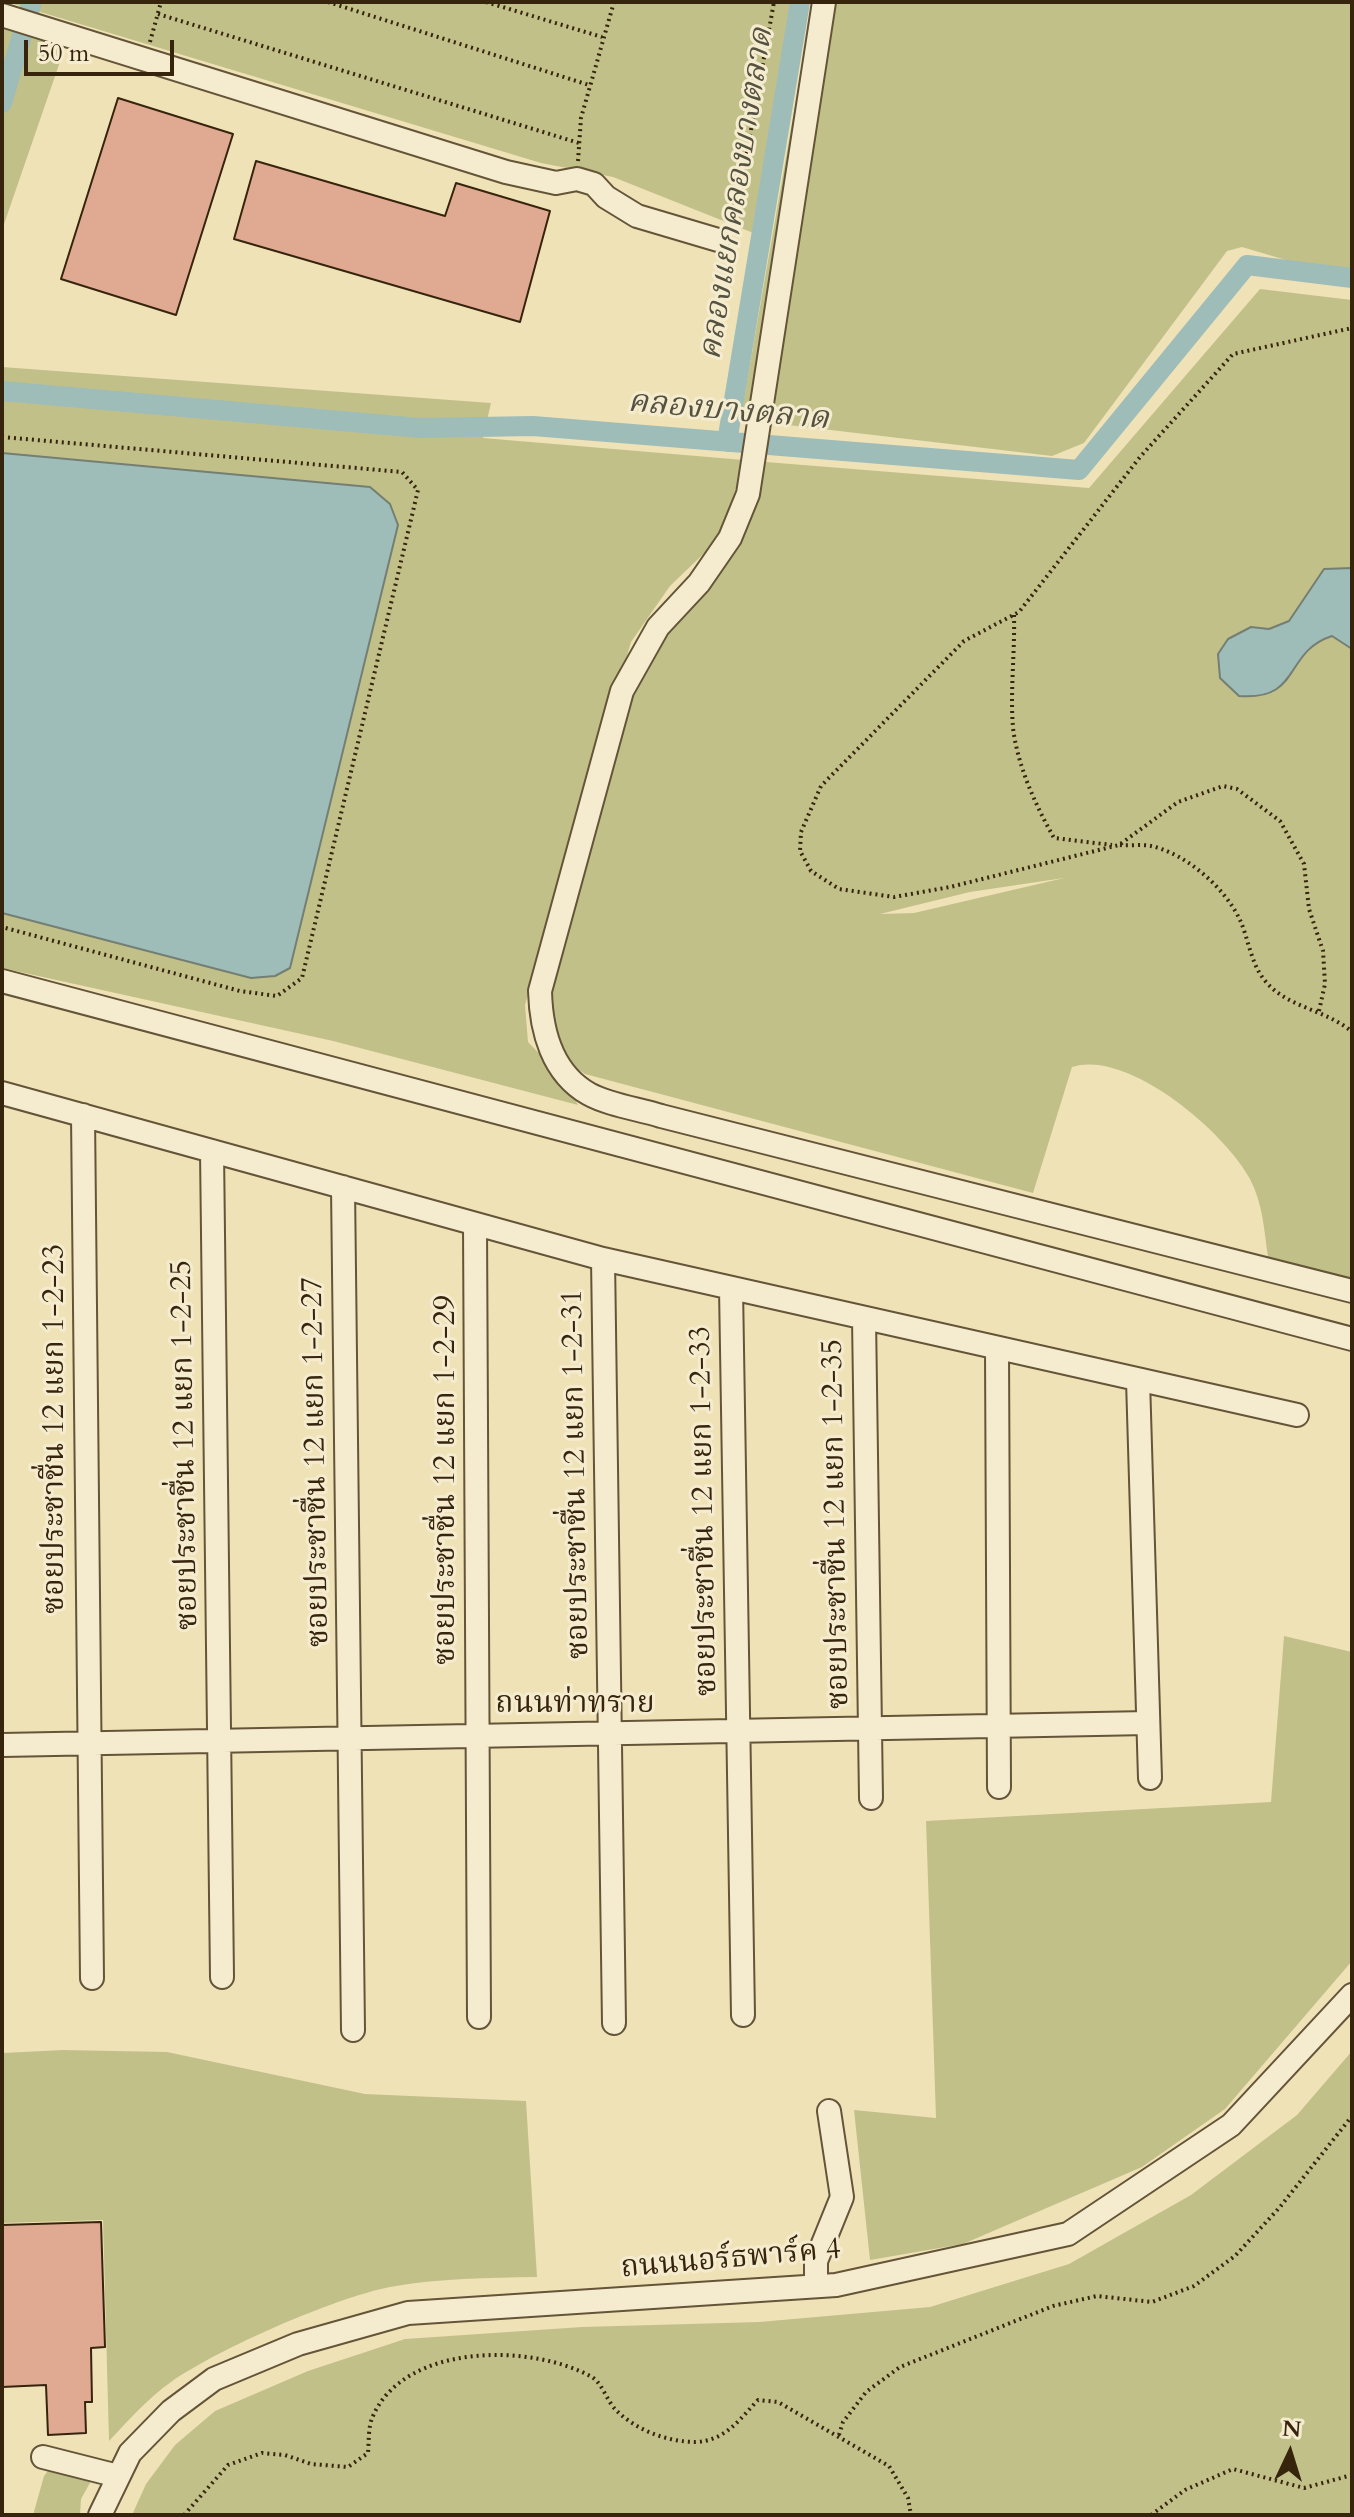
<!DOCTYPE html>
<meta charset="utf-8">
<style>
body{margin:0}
#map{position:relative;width:1354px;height:2517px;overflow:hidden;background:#f0e2b7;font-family:Cardo,serif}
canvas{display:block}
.frame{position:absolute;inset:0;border:4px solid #36240d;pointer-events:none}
.north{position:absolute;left:1250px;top:2413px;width:80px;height:80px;-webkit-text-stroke:6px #f5ecd0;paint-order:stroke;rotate:4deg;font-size:22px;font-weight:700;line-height:32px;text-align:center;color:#36240d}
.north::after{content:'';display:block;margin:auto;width:28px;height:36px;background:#36240d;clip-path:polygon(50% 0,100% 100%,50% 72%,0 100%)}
.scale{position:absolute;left:24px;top:40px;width:150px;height:36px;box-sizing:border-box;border:4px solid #36240d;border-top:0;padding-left:10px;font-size:24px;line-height:28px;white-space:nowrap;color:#36240d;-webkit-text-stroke:6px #f5ecd0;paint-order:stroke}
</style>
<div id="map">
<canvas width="1354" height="2517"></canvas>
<div class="frame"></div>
<div class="north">N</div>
<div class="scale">50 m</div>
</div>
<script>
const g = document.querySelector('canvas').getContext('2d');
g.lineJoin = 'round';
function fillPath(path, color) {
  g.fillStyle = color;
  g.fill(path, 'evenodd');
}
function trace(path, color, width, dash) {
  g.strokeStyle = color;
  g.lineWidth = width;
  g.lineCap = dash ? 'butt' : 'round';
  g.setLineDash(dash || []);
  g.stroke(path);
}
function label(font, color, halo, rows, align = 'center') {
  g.font = font + ' Cardo,"Noto Serif Thai",serif';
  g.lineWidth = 6;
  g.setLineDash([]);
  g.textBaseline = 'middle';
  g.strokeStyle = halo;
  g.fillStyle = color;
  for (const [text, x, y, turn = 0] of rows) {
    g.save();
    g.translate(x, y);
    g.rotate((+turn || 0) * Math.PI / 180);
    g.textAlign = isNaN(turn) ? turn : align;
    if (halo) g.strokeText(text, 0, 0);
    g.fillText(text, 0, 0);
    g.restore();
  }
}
fillPath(new Path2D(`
 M7,2H794L756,234L613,177L541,163Z
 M813,2H1352V271L1306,266L1242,247L1227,251L1084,443L1052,456L771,423L741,416Z
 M2,25L63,42V53L2,230Z
 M1260,289L1352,300V1285L1268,1257C1264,1230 1263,1204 1250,1179C1225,1132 1128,1049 1072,1067L1033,1193L585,1074C552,1051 548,1027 549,988L618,731L650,651L747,515L766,462L1089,488ZM1064,878L914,913L880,914L970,892Z
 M2,367L491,403L483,438L744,460L722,536L670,586L631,642L525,1005L528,1042L562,1077L578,1105L333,1041L2,968V913L251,978L370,487L2,453Z
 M1284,1636L1352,1652V1961L1225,2109L1142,2167L963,2244L870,2260L854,2110L936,2118L926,1821L1271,1802Z
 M63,2050L167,2052L365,2094L526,2101L537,2277C488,2278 439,2278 390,2287C334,2298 218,2349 171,2382C148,2398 128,2421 109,2441L103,2220L2,2223V2053Z
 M1352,2051V2515H132L146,2484L175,2445L215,2411L308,2371L405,2339L582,2327L759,2322L930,2307L1069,2264L1191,2195L1297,2115Z
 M50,2468L91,2481L81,2499L80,2515H33L44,2476Z`), '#c2c089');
const water = new Path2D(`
 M2,453L370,487L390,504L398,525L290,968L275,976L251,978L2,913Z
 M1352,568V649L1332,636C1283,652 1302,701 1239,696L1220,678L1218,654L1228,639L1251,627L1269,629L1289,621L1324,569Z`);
fillPath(water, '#9ebcb8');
trace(water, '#747f74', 2);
trace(new Path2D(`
 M2,103L32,2
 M2,391L420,428L533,426L1079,470L1247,265L1352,278
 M727,442L800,2`), '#9ebcb8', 20);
const building = new Path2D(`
 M118,98L233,134L176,315L61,279Z
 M256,161L445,216L456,183L550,211L520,322L234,239Z
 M101,2222L105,2347L91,2348L92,2402H85L86,2433L48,2435L46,2385L2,2387V2225Z`);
fillPath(building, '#e0aa92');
trace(building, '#36240d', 2);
const minor = new Path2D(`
 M824,2L748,494L730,538L699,583L658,627L622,691L540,991C541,1030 552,1073 589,1094C609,1105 639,1109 661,1116L1352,1291
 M2,15L506,172L556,183L577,179L594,184L606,197L637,216L718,240
 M2,981L1352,1339
 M2,1093L603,1259L1297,1415
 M83,1115L92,1978
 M212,1151L222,1977
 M343,1187L353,2030
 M475,1224L479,2017
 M603,1259L614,2023
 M731,1288L743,2015
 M864,1318L871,1798
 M997,1349L999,1787
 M1138,1380L1150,1778
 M2,1745L1148,1723
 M816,2286V2261L842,2197L829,2111
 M43,2457L118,2476
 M100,2515L130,2453L171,2411L214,2379L298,2344L408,2313L836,2285L1068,2234L1231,2125L1352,1995`);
trace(minor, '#645438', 26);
trace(new Path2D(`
 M328,2L589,85
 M486,2L602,37
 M158,14L579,143
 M150,42L161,2
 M578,161L581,118L614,2
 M726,222L740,191L774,2
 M2,437L402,472L418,490L302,978L277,996L240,991L2,927
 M1014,615C1015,652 1010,691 1013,728C1018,767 1035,804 1054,838L1112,845
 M1120,845C1130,846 1142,844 1151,846C1187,854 1225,888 1240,920C1249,940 1251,966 1267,983C1289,1008 1327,1010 1352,1032
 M1319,1011L1325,984L1323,951L1309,909L1304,864L1280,821L1237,789L1223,786L1178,802L1119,845L950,887L894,897L839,889L811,871L800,851L801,832L821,786L964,641L1019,612L1140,457L1233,354L1352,328
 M839,2435L843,2422L866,2392L900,2367L1053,2306L1097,2296L1152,2302L1194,2286L1235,2256L1280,2207L1352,2116
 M184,2515L228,2465L262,2453L285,2455L311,2464L348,2467L368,2453C369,2442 368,2426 373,2416C405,2343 531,2343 592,2377C603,2384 607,2402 617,2411C636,2430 668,2442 695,2442C725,2441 739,2420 758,2400L778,2402L889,2466L908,2498L911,2515
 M1151,2515L1185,2490L1233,2469L1304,2488L1352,2475`), '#36240d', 4, [2, 4]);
trace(minor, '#f5ecd0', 22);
label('30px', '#36240d', '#f5ecd0', [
 ["ซอยประชาชื่น 12 แยก 1-2-23",56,1429,-90],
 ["ซอยประชาชื่น 12 แยก 1-2-25",186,1445,-91],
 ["ซอยประชาชื่น 12 แยก 1-2-27",317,1462,-91],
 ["ซอยประชาชื่น 12 แยก 1-2-31",577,1474,-91],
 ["ซอยประชาชื่น 12 แยก 1-2-29",447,1480,-90],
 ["ซอยประชาชื่น 12 แยก 1-2-33",705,1511,-91],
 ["ซอยประชาชื่น 12 แยก 1-2-35",837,1524,-91],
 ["ถนนท่าทราย",575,1705],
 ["ถนนนอร์ธพาร์ค 4",731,2260,-5]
]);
label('italic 32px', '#555240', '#f5ecd0', [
 ["คลองแยกคลองบางตลาด",738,194,-81],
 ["คลองบางตลาด",728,412,5]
]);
</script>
